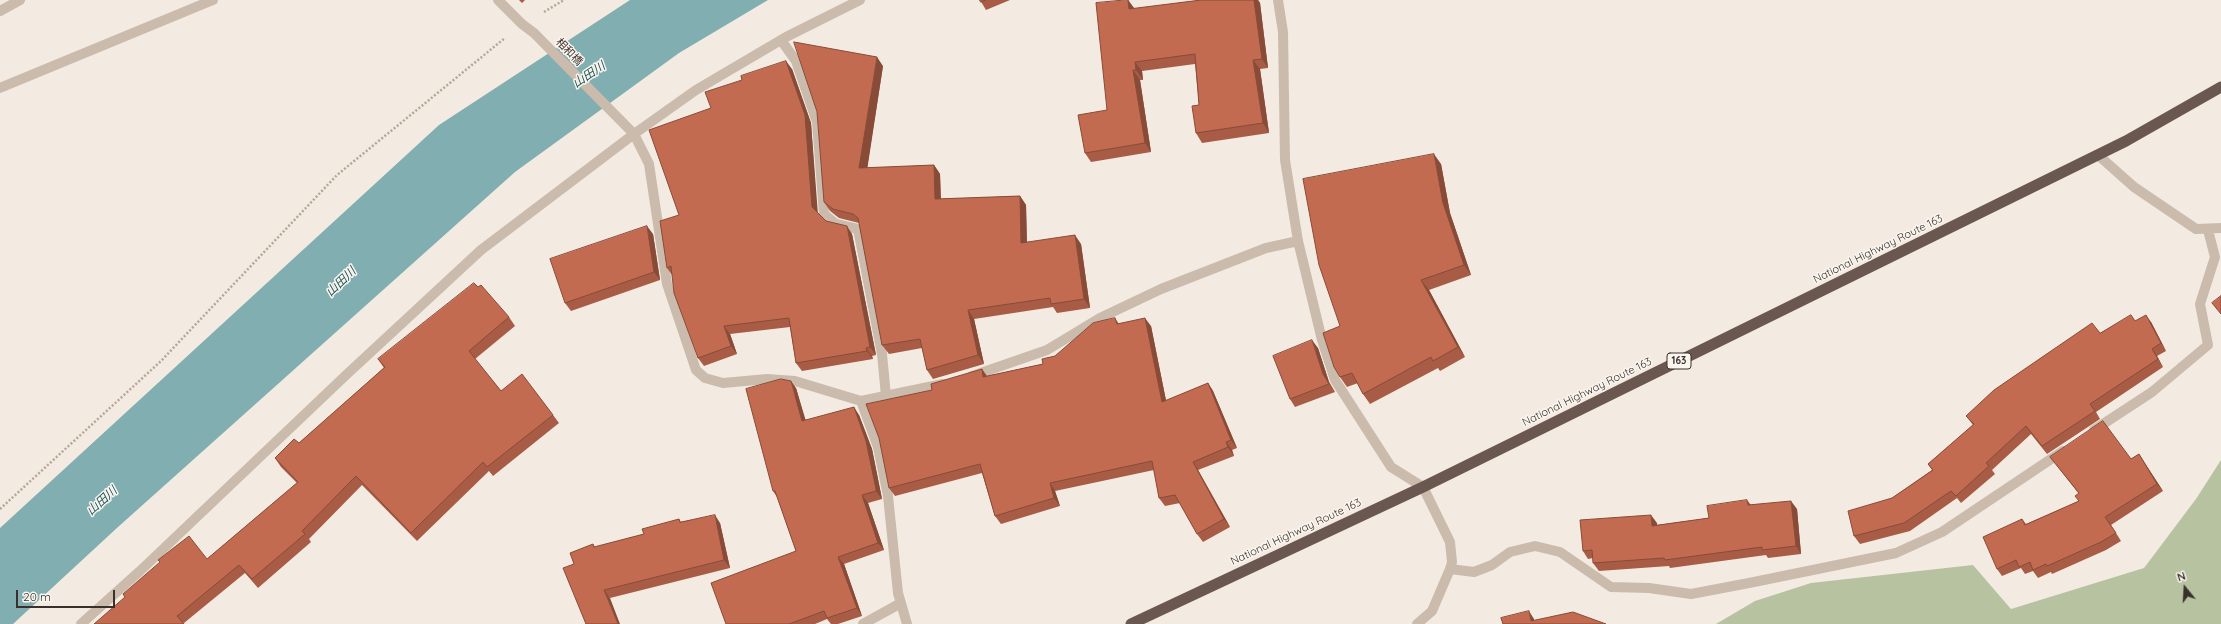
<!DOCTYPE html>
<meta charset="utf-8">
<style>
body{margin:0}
#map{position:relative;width:2221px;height:624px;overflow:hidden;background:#f3ebe1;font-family:Quicksand,sans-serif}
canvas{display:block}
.north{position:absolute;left:2165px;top:568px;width:40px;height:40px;-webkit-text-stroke:3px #faf5ee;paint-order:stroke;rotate:342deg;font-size:11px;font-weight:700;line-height:16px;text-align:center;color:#3a302b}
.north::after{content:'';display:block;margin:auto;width:14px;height:18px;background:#3a302b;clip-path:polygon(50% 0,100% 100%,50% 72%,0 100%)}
.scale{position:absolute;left:16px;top:590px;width:99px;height:18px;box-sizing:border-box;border:2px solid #3a302b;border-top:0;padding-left:5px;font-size:12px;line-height:14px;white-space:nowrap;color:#3a302b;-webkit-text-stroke:3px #faf5ee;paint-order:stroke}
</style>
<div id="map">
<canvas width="2221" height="624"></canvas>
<div class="north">N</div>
<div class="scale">20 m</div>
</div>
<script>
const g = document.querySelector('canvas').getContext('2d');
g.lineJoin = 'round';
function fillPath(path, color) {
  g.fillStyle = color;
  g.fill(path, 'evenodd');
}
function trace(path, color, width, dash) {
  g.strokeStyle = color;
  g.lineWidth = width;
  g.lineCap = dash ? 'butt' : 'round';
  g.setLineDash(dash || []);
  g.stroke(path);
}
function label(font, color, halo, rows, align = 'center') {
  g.font = font + ' Quicksand,"Noto Sans JP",sans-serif';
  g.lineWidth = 3;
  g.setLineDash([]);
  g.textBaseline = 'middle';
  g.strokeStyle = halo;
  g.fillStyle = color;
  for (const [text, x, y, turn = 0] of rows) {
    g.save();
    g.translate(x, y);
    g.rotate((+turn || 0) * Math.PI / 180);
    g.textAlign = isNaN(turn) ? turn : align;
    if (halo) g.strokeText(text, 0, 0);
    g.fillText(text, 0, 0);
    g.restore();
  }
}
fillPath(new Path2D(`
 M2221,460V624H1716L1755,601L1811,583L1973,565L2011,609L2144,568L2196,499Z`), '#b7c2a1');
fillPath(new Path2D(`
 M630,0H768L679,53L515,172L118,527L13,624H0V528L439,125Z`), '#81aeb0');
trace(new Path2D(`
 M544,12L564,0
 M0,509L161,361L337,175L505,38`), '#b7a597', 2.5, [2, 2]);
trace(new Path2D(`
 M498,0L522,24L534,33L634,134L649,164L667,284L696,370L705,378L723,383L767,379L795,381L861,401L878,447L888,496L898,593L907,624
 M1278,0L1283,32L1285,160L1298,241L1322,340L1335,380L1391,467L1423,487L1450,542L1452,562L1450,569L1432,611L1417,624
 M0,11L20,0
 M781,40L796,61L817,122L824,214L836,224L858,229L882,354L886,396
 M2098,155L2134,187L2196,229L2221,228
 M972,376L1047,350L1100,318L1161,289L1266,248L1298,241
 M861,401L943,384
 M2094,430L2152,392L2208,345L2200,304L2215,257L2208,230
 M1450,569L1474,572L1492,565L1510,552L1535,546L1560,552L1611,587L1649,588L1691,594L1749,583L1896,553L1942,532L2063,451
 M81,624L140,571L345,376L481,250L634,134L696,90L786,37L860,0
 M863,624L901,603`), '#cbbbad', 10);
trace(new Path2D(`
 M0,88L213,0`), '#cbbbad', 10);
trace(new Path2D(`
 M1131,624L1423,487L2126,141L2221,87`), '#6a5850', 11);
fillPath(new Path2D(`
 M519,0H525L522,3Z
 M980,0H1010L986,10Z
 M1128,0L1135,9L1201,0H1258L1260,3L1268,68L1260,69L1269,133L1202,143L1196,133L1199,105L1195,64L1142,71L1143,80H1140L1151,152L1091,162L1085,153L1107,110Z
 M883,66L867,168L934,165L940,174L941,199L1020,196L1026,205L1027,242L1081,244L1090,308L1057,313L1053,307L974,319L984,364L933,379L927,370L922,348L889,354L882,345L859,223L839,218L830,211L824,202Z
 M792,69L811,123L817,212L826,221L852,234L876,355L872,356L873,359L802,371L796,363L790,327L730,334L737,354L704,366L698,358L672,275L667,268L679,215L711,108Z
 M1441,164L1450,213L1471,275L1429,290L1465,357L1440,371L1438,368L1370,404L1363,394L1358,383L1347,387L1340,377Z
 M653,234L660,280L571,311L565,303Z
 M509,317L515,326L475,359L501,391L553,415L559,423L493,476L489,471L417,541L362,485L309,539L311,542L258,588L245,573L184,623L125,597L123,594L207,559L297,483L281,467L275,458L299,443L384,368L378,359Z
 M1115,318L1119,324L1151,326L1166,401L1208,383L1213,391L1237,448L1232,450L1234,456L1198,470L1230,527L1203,542L1197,534L1180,503L1165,506L1159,498L1154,470L1055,491L1060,506L1001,524L995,516L982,473L895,496L889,488L932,390L982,369L987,376L1043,364Z
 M2135,321L2151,322L2166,351L2157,356L2163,367L2096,412L2100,419L2047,454L2031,434L1992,470L1995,474L1961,503L1957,498L1910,531L1860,544L1854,536L1892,498L1932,470L1928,464L1973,425L1966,416L2100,333Z
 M1318,348L1329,382L1335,392L1295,407L1290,399Z
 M796,388L805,420L859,415L872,449L882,499L868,503L884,550L844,564L862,616L838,624H831L827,619L815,624H726L796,551L777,497L773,491Z
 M2139,454L2163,491L2111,525L2121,541L2106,550L2052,574L2051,572L2038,578L2033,571L2025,574L2021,568L2002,576L1997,569L2022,519L2026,524L2079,501V494L2050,457L2131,459Z
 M1751,505L1797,509L1801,554L1768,558L1766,555L1670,568L1669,566L1599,571L1593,563V558L1588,559L1583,551L1657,523V525L1709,518Z
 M679,519L681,522L720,523L730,568L610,598L574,564L593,544L595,547L644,534Z`), '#a85c45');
fillPath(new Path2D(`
 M1128,0L1135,10L1129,9Z
 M1254,0H1258L1260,3L1268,68L1262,59Z
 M877,57L883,66L866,177L859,168Z
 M1253,60L1260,69L1269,133L1263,123Z
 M786,61L792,69L811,123L818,215L812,207Z
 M1135,62L1142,71L1143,80L1136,70Z
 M1133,70L1140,80L1151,152L1145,143Z
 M1434,154L1441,164L1450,213L1471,275L1464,265L1443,203Z
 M934,165L940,174L941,208L935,199Z
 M1020,196L1026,205L1027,252L1021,243Z
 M647,226L653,234L660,280L654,272Z
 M847,226L852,234L876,355L870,347Z
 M1075,235L1081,244L1090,308L1084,299Z
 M1421,280L1429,290L1465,357L1458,347Z
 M968,310L974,319L984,364L978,355Z
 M2146,315L2151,322L2166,351L2161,343Z
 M1145,318L1151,326L1168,410L1162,402Z
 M724,326L730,334L737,354L731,346Z
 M1312,340L1318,348L1329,382L1335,392L1323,374Z
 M866,348L872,356L873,359L867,351Z
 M2152,349L2157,356L2163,367L2158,359Z
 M982,369L987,377H983Z
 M791,381L796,388L808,428L802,421Z
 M1208,383L1213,391L1237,448L1231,440Z
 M854,407L859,415L872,449L882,499L876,491Z
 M1226,442L1232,450L1234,456L1228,447Z
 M2139,454L2144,462L2163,491L2157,484Z
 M1193,462L1198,470L1230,527L1224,519Z
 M1050,483L1055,491L1060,506L1054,498Z
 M862,495L868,503L884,550L878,543Z
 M1747,500L1753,508L1748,505Z
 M1791,501L1797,509L1801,554L1796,546Z
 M715,515L720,523L730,568L724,560Z
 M1651,515L1657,523L1658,534L1652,526Z
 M838,557L844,564L862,616L857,608Z
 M604,590L610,598L620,624H618Z
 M1529,611L1534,619L1535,624L1531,621Z`), '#884b38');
const building = new Path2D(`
 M980,0H986L981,2Z
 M1128,0L1129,9L1201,0H1254L1262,59L1253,60L1263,123L1196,133L1192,106L1199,105L1195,54L1135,62L1136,70H1133L1145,143L1085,153L1078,115L1107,110L1096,3Z
 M794,42L877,57L859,168L934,165L935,199L1020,196L1021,243L1075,235L1084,299L1051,304L1050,298L968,310L978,355L927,370L920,339L882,345L858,218L853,214L833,209L824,202L817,112Z
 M786,61L805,115L812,207L826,221L847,226L870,347L866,348L867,351L796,363L789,318L724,326L731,346L698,358L674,293L671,266L667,268L660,221L679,215L649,130L711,108L705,92L742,80L741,76Z
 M1434,154L1443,203L1464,265L1421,280L1458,347L1433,361L1431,357L1363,394L1352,373L1340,377L1334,367L1323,333L1340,326L1319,265L1303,179Z
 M647,226L654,272L565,303L550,259Z
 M474,283L478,287L481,285L509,317L469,351L501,391L522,374L553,415L487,467L483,462L411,533L356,476L302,531L305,534L252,579L239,565L177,616L184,624H94L125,597L123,594L160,562L158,560L189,536L207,559L298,482L275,458L294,439L299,443L385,367L378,359Z
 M2221,296V314L2212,303Z
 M2131,315L2135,321L2146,315L2161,343L2152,349L2158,359L2090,404L2095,411L2042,446L2026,426L1986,463L1989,466L1956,496L1951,491L1904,523L1854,536L1848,511L1892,498L1933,470L1928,464L1974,424L1966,416L1994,390L2092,323L2100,333Z
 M1115,318L1117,324L1145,318L1162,402L1208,383L1231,440L1226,442L1228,447L1193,462L1224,519L1197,534L1175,495L1159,498L1152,461L1050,483L1054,498L995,516L980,464L889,488L879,438L866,404L932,390L931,384L982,369L983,377L1043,364L1042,359L1055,356L1093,323Z
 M1312,340L1323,374L1329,384L1290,399L1273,356Z
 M781,379L791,381L802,421L854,407L866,441L876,489V491L862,495L878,543L838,557L857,608L827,618L824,611L789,624H726L711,583L796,551L775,491H773L746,389Z
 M2103,421L2131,459L2139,454L2157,484L2105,517L2116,533L2101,542L2047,566L2046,564L2033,570L2030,562L2019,567L2016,560L1997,569L1983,537L2022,519L2025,525L2079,501L2075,496L2079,493L2050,457Z
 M1747,500L1748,505L1791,501L1796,546L1762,550V547L1665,560L1664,558L1593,563L1592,550L1583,551L1580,520L1651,515L1652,526L1709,518L1707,506Z
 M715,515L724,560L604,590L618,624H586L563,568L574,564L570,553L593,544L594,547L644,534L642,529L679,519L680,522Z
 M1529,611L1531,621L1573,612L1606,624H1503L1501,618Z`);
fillPath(building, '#c36b50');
trace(building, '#884b38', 1);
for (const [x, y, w] of [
 [1679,361,24]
]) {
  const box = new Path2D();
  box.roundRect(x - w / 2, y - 8, w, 16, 3);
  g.fillStyle = '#faf5ee';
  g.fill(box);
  trace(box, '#3a302b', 1);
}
label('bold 10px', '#3a302b', null, [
 ["163",1679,361]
]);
label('11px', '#3a302b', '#faf5ee', [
 ["相和橋",569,52,46],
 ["National Highway Route 163",1878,249,-26],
 ["National Highway Route 163",1587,392,-26],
 ["National Highway Route 163",1296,532,-25]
]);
label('italic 12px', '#21575b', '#faf5ee', [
 ["山田川",589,75,-34],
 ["山田川",341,282,-44],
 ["山田川",102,501,-42]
]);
</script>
